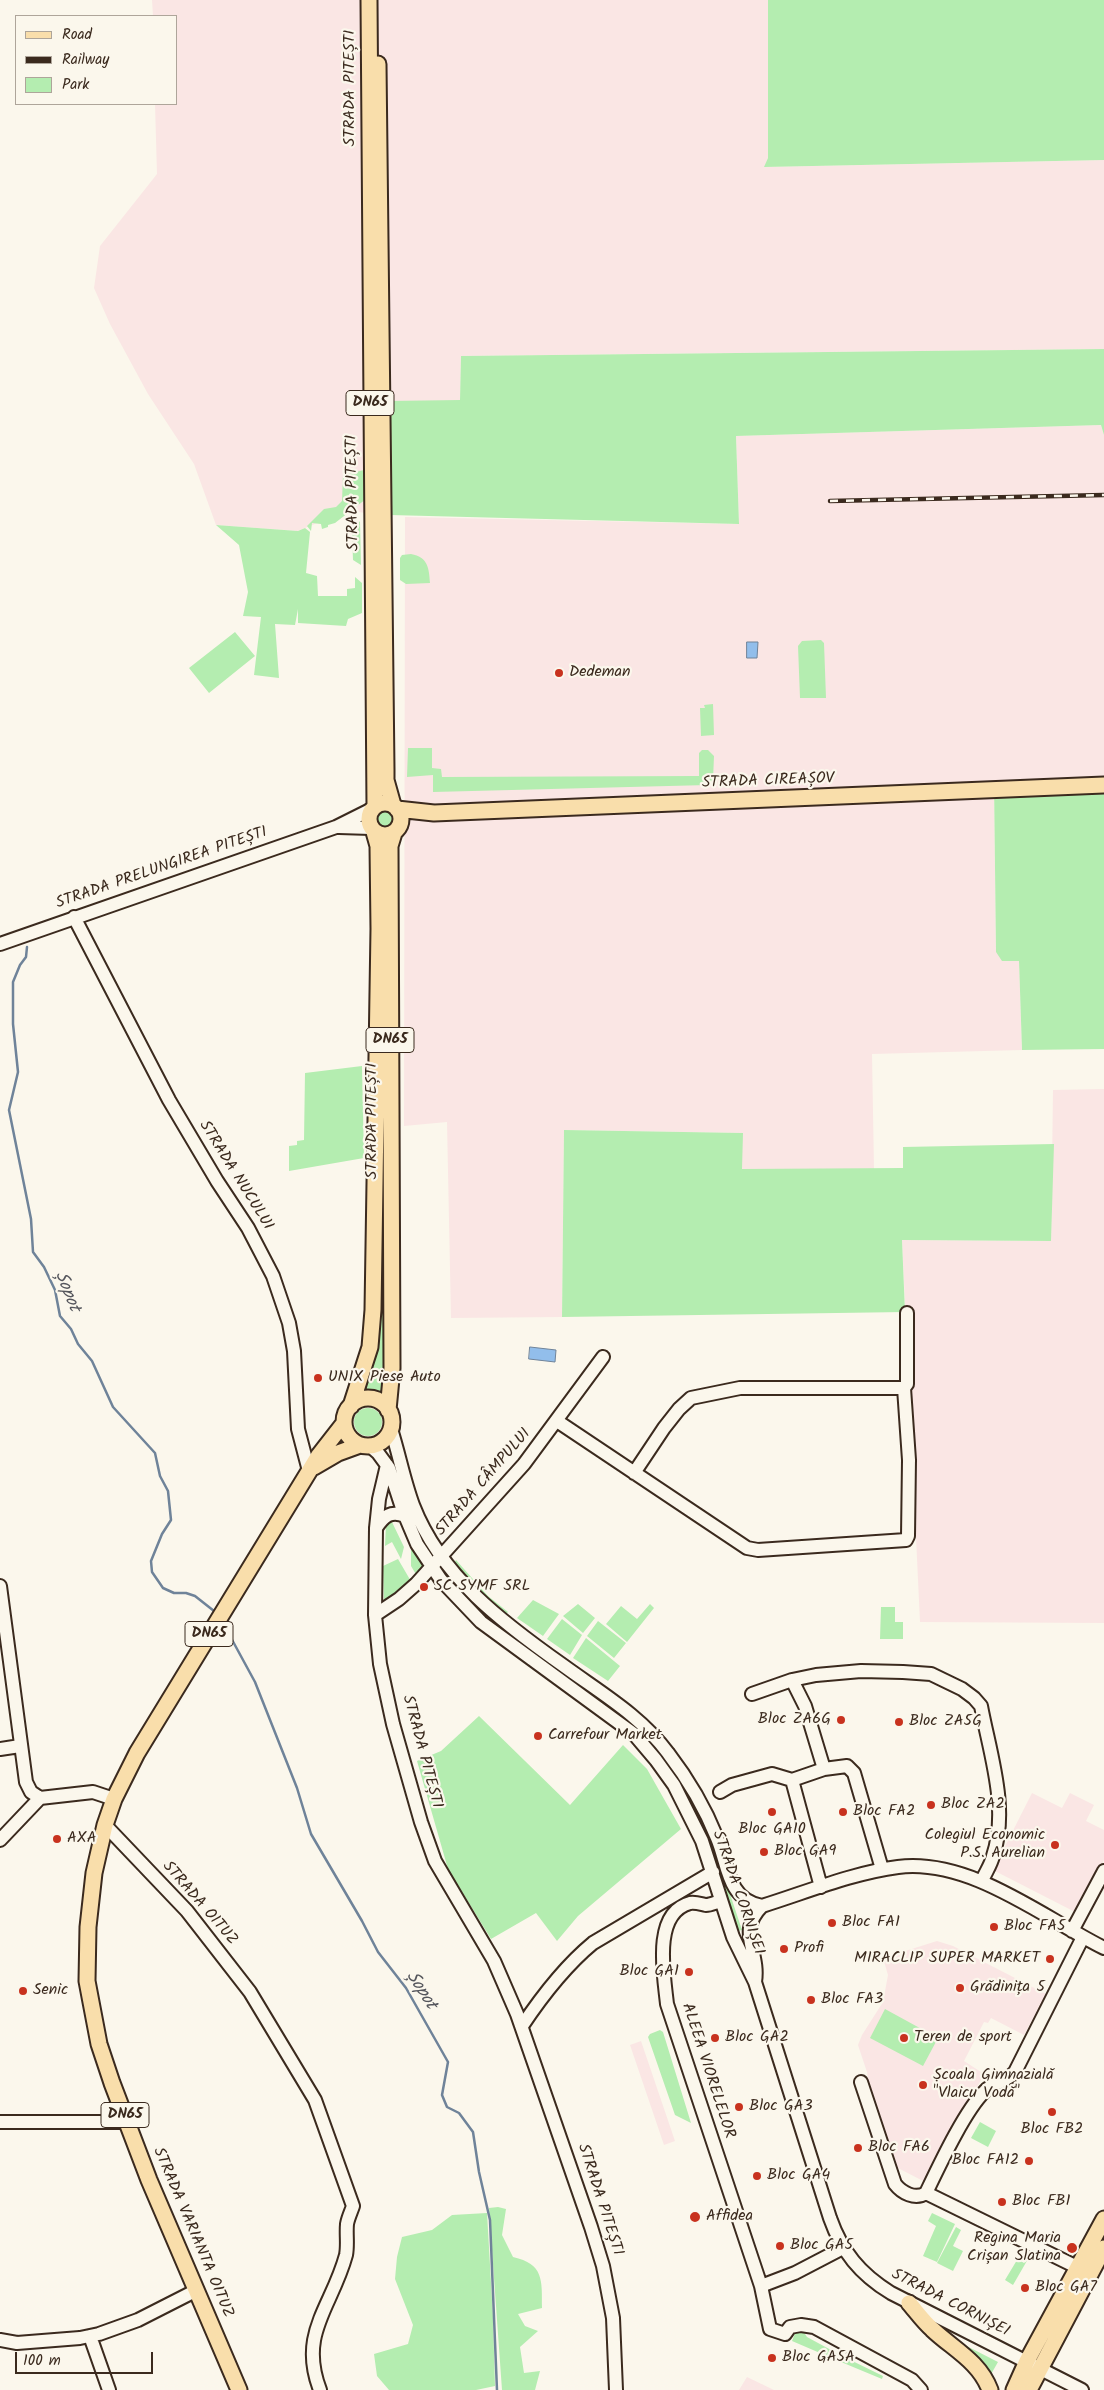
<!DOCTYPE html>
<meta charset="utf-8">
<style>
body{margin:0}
#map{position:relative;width:1104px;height:2390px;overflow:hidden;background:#fbf7ec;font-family:Kalam,sans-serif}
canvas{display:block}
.legend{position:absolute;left:15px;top:15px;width:162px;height:90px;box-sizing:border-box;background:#fbf7ec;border:1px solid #aea59a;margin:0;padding:6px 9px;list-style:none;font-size:15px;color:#3b2a1e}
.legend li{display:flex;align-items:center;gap:10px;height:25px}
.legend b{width:25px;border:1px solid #aea59a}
.scale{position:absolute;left:15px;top:2352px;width:138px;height:22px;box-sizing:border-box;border:2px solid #3b2a1e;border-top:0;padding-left:6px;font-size:15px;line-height:18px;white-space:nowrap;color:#3b2a1e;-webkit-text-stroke:4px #fbf7ec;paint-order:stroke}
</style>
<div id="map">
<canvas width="1104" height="2390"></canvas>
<ul class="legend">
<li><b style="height:6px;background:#f9deab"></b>Road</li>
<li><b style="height:6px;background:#3b2a1e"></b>Railway</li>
<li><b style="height:14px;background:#b4edb0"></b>Park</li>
</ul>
<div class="scale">100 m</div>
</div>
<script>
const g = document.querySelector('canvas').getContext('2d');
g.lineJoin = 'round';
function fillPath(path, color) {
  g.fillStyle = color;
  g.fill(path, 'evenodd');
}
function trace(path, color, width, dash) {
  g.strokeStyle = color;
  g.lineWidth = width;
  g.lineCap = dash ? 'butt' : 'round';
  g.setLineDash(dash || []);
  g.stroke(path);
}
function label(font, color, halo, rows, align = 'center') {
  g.font = font + ' Kalam,sans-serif';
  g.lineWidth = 4.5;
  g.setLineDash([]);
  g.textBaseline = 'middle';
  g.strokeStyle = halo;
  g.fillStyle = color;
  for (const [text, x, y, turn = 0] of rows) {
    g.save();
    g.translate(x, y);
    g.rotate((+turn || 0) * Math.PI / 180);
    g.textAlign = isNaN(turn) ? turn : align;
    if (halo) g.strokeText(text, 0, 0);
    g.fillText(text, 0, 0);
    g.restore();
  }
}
fillPath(new Path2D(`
 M152,0H768V158L765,167L1104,160V349L461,356L460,400L390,515L346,511L298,531L216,525L194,464L148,394L110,324L94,288L100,246L157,174L155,104H176V16H153Z
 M1101,425L1104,435V777L902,785L994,783L996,952L1019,960L1022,1050L872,1054L874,1169H742V1133L564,1130L562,1317L451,1318L447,1122L404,1126L405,517L739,524L736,436Z
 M1104,1089V1623L920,1622L902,1240L1051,1241L1053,1090Z
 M1032,1793L1062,1808L1070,1793L1094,1805L1086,1821L1104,1830V1860L1077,1913L993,1870Z
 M937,1941L953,1946L1046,1994L1024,2035L991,2018L988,2023L984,2022L964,2061L984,2074L927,2183L894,2166L874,2098L871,2097L867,2072L858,2045L862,2035L883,2002L888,1975L883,1958Z
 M641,2041L675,2141L664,2145L630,2045Z
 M747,2377L774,2390H739Z`), '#fae6e4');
fillPath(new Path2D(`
 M768,0H1104V160L764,167L768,158Z
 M1104,349V435L1101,425L736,436L739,524L390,515L388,401L460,400L461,356Z
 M364,470L366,499L335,523L328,525V527L322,529L321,524L312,523L311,531L307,526L324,509L336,507L342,501L343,475Z
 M360,521L361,565L353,560L352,532Z
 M216,525L298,531L305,528L310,532L306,573L317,576L318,596H347V589L355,588V577L362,583V613L348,619L346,626L298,623V609L295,625L275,624L279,678L254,675L261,617L243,616L248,592L239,545Z
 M411,554C428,557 429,568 430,583L406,584L400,580V558L402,555Z
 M235,632L255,656L209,693L189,668Z
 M821,640L824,643L826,698H800L798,646L802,641Z
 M713,704L714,735L701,736L700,708H705L704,705Z
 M408,748H432V768L441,769L442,777L699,776V753L702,750H708L714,756L713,780L708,785L433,792V775L407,777Z
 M1104,777V1049L1022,1050L1019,961H1002L996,952L994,783Z
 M377 819a9 9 0 1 1 18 0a9 9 0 1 1-18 0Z
 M362,1066L364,1158L289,1171V1146L297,1145V1141L304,1140L305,1073Z
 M564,1130L743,1133L742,1169L903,1168V1147L1054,1144L1051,1241L902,1240L905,1312L562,1317Z
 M382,1250H389L388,1365L383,1397L362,1393L378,1325Z
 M354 1422a14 14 0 1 1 28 0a14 14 0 1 1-28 0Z
 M391,1520L404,1547L401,1559L392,1542L385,1546L386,1524Z
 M411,1543L426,1567L417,1576L411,1566Z
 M398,1559L412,1583L384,1603L383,1566Z
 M456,1560L488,1596L508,1612L506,1614L476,1587L455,1562Z
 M443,1566L516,1635L513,1640L468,1604L439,1568Z
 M533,1600L559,1614L543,1636L517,1618Z
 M578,1604L595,1618L583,1633L563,1616Z
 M650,1604L654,1608L627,1642L606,1624L621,1606L637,1619Z
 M881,1607H895V1622H903V1639H880Z
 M562,1619L582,1635L570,1655L547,1639Z
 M598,1621L626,1643L614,1658L587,1636Z
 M586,1638L620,1666L608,1681L573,1658Z
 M521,1639L624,1715L622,1719L518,1643Z
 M479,1716L570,1805L623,1745L647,1769L681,1829L578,1916L557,1941L536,1913L491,1939L448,1869L417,1761L441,1751Z
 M702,1826H705L713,1843L742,1930L737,1931L711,1848L701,1828Z
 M885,2009L938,2038L923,2066L870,2038Z
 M660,2030L663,2032L691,2123L675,2115L648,2037L650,2034Z
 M980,2122L996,2131L988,2147L971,2138Z
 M498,2207L506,2209L502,2235L513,2257C544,2264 542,2280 542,2308L518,2314L525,2326L538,2331L520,2347L524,2373L540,2371L535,2390H502L489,2208Z
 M487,2213L493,2317L495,2386L476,2390H389L377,2376L374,2354L408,2344L413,2325L395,2279L397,2257L402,2237L432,2230L452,2215Z
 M932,2213L955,2224L937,2262L923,2256L936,2226L928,2221Z
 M956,2227L961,2230L953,2246L963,2251L953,2271L937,2263Z
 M1020,2255L1019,2260L1024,2263L1028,2259L1013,2285L1005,2280Z
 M796,2331H803L807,2337L831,2350L827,2356L792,2341Z
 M943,2334L998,2362L990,2376Z
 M832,2351L883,2376L882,2379L829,2357Z`), '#b4edb0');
const water = new Path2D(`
 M747,642H758L757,658H747Z
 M530,1347L556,1350L555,1362L529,1359Z`);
fillPath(water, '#92beeb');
trace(water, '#6f8399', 1);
trace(new Path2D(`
 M27,947L26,957L20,965L13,982V1024L18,1072L9,1110L31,1219L33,1252L44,1267L55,1290L60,1316L71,1329L78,1344L92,1361L113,1407L155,1453L160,1476L168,1491L171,1520L162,1534L151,1561L152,1572L163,1588L174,1593H186L195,1596L214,1611
 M224,1625L255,1682L297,1788L311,1834L362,1921L378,1952L406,1988L448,2062L442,2095L447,2107L459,2113L473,2132L479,2172L490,2220L497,2390`), '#6f8399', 2.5);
const minor = new Path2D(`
 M339,827L371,828
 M74,917L169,1100L217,1181L248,1228L273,1276L289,1323L294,1351L298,1429L309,1471
 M0,944L336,827L372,809
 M557,1421L747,1548L758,1550L906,1540L908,1536L909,1460L904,1388L907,1384V1313
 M391,1429C399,1454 404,1481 413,1505C441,1577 503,1623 564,1666C601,1693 641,1716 668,1753C688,1779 705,1808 717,1838C724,1854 726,1874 735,1888C741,1898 752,1904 762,1906
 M370,1446L378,1453L389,1468L403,1511L417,1544L441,1580L481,1622L634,1734L656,1760L674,1785L702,1841L733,1937L755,1982L830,2218C842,2252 860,2274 891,2293L1082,2390
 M387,1465L379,1499L376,1528L375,1615L380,1664L393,1724L421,1822L435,1861L494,1961L517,2014L591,2227L603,2266L613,2318L616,2390
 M634,1473L664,1428L679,1409L691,1398L740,1388H904
 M376,1528C384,1516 391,1510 405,1516
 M0,1586L26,1782L31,1792L40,1798L93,1792L114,1799
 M375,1615L399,1599L416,1584L524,1464L603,1357
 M792,1680L805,1706L824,1769
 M752,1694L792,1680L816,1675L861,1671L903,1672L931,1674L962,1689L974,1698L981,1706C990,1754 1009,1808 993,1856C991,1865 985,1873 982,1881
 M0,1749L20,1746
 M792,1780L821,1887
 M720,1792L732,1785L772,1774L792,1780L824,1769L847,1766L854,1773L882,1869
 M105,1825L187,1911L250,1992L315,2100L353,2206C351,2212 348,2218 347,2224C346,2234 348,2245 346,2255C332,2307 298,2333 320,2390
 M0,1840L40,1798
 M721,1901C716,1902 711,1905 706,1905C701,1904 695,1902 690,1903C652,1913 664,1975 667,2004L761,2286L795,2273L843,2248
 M1072,1931L1104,1871
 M755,1982C760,1951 736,1932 762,1906C807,1892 852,1873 898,1867C970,1858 1042,1917 1104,1948
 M522,2026C542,1996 564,1967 593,1943L713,1872
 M861,2082L895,2184C902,2193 915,2200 926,2193
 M0,2122H127
 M926,2193C939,2166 965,2110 985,2091C993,2082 1007,2082 1015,2072L1083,1937
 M926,2193L1085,2271
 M761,2286L770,2329L785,2334L790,2327L801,2325L814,2327L912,2380L921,2390
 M90,2336L109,2390
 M0,2340L17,2343L80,2338L99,2334L138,2320L197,2290`);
const major = new Path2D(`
 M369,0L375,806
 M378,64L386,769V780L393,805
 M369 819a16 16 0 1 1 32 0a16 16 0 1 1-32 0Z
 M397,809L434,813L1104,785
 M344 1422a24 24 0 1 1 48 0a24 24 0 1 1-48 0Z
 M351,1406L370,1347L373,1310L379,929L378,846L374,832
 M388,1410L392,1368L390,846L394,833
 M314,1467L338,1453L360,1445
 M909,2303C916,2311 923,2321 932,2329C953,2349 979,2361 990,2390
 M239,2390L149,2180L112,2083L99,2044L87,1981L88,1927L94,1873L105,1825L114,1799L137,1753L319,1455L344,1423
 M1014,2390L1027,2361L1104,2219
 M1029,2390L1104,2248`);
trace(minor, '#3b2a1e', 16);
trace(major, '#3b2a1e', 19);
trace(minor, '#fbf7ec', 12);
trace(major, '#f9deab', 15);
const rail = new Path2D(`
 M830,501L1104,495`);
trace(rail, '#3b2a1e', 4.5);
trace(rail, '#fbf7ec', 2.5, [8]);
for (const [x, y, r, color] of [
 [559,673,5,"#c8321e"],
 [318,1378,5,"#c8321e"],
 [424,1587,5,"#c8321e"],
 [841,1720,5,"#c8321e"],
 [899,1722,5,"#c8321e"],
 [538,1736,5,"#c8321e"],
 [931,1805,5,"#c8321e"],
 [772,1812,5,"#c8321e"],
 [843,1812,5,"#c8321e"],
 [57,1839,5,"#c8321e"],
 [1055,1845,5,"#c8321e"],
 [764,1852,5,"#c8321e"],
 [832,1923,5,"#c8321e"],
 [994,1927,5,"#c8321e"],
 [784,1949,5,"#c8321e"],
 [1050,1959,5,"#c8321e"],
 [689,1972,5,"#c8321e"],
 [960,1988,5,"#c8321e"],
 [23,1991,5,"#c8321e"],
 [811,2000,5,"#c8321e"],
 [715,2038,5,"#c8321e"],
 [904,2038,5,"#c8321e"],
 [923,2085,5,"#c8321e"],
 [739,2107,5,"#c8321e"],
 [1052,2112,5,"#c8321e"],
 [858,2148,5,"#c8321e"],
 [1029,2161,5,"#c8321e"],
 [757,2176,5,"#c8321e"],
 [1002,2202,5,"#c8321e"],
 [695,2217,6,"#c8321e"],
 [780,2246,5,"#c8321e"],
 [1072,2248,6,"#c8321e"],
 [1025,2288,5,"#c8321e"],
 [772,2358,5,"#c8321e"]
]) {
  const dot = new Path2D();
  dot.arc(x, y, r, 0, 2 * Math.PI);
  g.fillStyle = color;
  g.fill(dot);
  trace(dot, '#fbf7ec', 2);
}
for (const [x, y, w] of [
 [370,403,48],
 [390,1040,48],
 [209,1634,48],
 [125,2115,48]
]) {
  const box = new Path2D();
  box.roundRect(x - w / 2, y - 12.5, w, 25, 4);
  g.fillStyle = '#fbf7ec';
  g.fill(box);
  trace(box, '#3b2a1e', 1);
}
label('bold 15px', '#3b2a1e', null, [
 ["DN65",370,403],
 ["DN65",390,1040],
 ["DN65",209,1634],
 ["DN65",125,2115]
]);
label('16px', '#3b2a1e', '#fbf7ec', [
 ["STRADA PITEȘTI",351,88,-90],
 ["STRADA PITEȘTI",354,493,-91],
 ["STRADA CIREAȘOV",768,782,-2],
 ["STRADA PRELUNGIREA PITEȘTI",162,869,-19],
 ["STRADA PITEȘTI",373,1121,-90],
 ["STRADA NUCULUI",235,1176,58],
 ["STRADA CÂMPULUI",484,1483,-49],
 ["STRADA PITEȘTI",421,1752,75],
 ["STRADA CORNIȘEI",737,1893,71],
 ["STRADA OITUZ",199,1904,49],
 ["ALEEA VIORELELOR",707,2071,72],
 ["STRADA PITEȘTI",599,2200,72],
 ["STRADA VARIANTA OITUZ",192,2233,67],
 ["STRADA CORNIȘEI",950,2304,27]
]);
label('16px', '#3b2a1e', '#fbf7ec', [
 ["Dedeman",569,673],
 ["UNIX Piese Auto",328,1378],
 ["SC SYMF SRL",434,1587],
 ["Bloc ZA6G",831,1720,"right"],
 ["Bloc ZA5G",909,1722],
 ["Carrefour Market",548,1736],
 ["Bloc ZA2",941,1805],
 ["Bloc FA2",853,1812],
 ["Bloc GA10",772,1830,"center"],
 ["Colegiul Economic",1045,1836,"right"],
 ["P.S. Aurelian",1045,1854,"right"],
 ["AXA",67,1839],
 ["Bloc GA9",774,1852],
 ["Bloc FA1",842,1923],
 ["Bloc FA5",1004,1927],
 ["Profi",794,1949],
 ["MIRACLIP SUPER MARKET",1040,1959,"right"],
 ["Bloc GA1",679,1972,"right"],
 ["Grădinița 5",970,1988],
 ["Senic",33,1991],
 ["Bloc FA3",821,2000],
 ["Bloc GA2",725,2038],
 ["Teren de sport",914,2038],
 ["Școala Gimnazială",933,2076],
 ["\"Vlaicu Vodă\"",933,2094],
 ["Bloc GA3",749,2107],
 ["Bloc FB2",1052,2130,"center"],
 ["Bloc FA6",868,2148],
 ["Bloc FA12",1019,2161,"right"],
 ["Bloc GA4",767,2176],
 ["Bloc FB1",1012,2202],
 ["Affidea",706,2217],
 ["Regina Maria",1061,2239,"right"],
 ["Crișan Slatina",1061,2257,"right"],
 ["Bloc GA5",790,2246],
 ["Bloc GA7",1035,2288],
 ["Bloc GA5A",782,2358]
], 'left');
label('italic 18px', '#55565c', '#fbf7ec', [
 ["Șopot",66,1292,68],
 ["Șopot",420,1991,57]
]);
</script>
